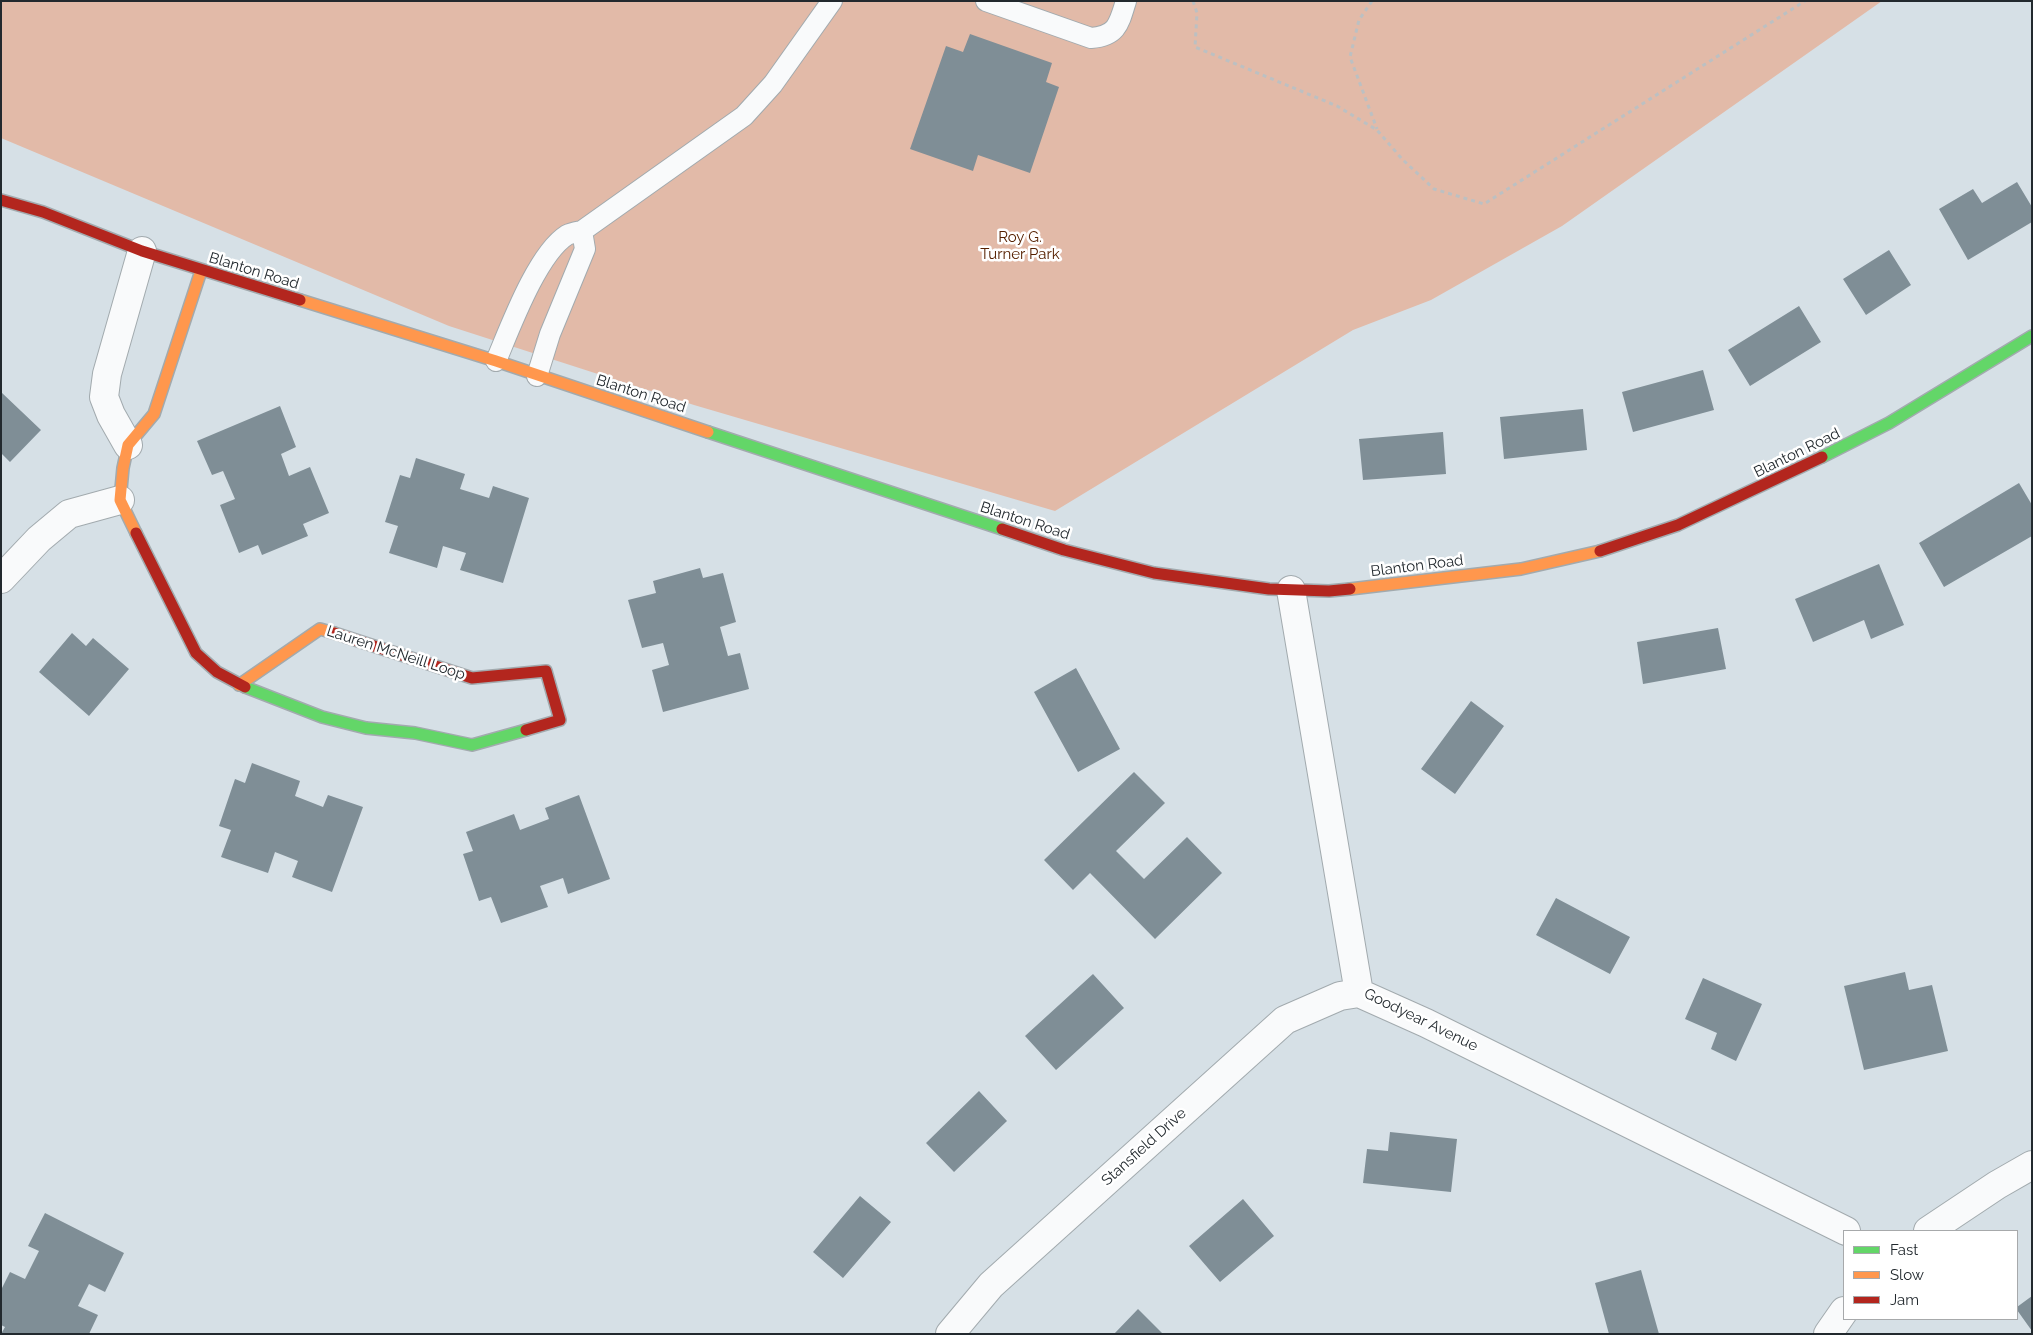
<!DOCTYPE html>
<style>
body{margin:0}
#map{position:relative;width:2033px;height:1335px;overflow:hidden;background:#d6e0e6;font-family:Raleway,sans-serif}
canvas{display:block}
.frame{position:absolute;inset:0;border:2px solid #22292e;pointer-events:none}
.legend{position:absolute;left:1843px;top:1230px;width:175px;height:90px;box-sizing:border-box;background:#fff;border:1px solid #a7a9ab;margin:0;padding:6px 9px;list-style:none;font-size:15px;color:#22292e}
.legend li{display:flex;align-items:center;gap:10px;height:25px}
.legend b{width:25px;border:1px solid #a7a9ab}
</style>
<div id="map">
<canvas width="2033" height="1335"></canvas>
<div class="frame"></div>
<ul class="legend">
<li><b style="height:6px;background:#63d668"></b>Fast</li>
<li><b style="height:6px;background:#ff974d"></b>Slow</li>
<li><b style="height:6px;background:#b3261e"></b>Jam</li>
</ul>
</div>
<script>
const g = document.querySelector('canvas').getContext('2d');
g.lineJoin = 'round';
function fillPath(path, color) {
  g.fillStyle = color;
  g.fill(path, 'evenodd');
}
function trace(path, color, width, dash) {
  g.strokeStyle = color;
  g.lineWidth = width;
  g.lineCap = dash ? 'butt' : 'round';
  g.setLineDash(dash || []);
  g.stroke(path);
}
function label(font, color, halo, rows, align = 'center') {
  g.font = font + ' Raleway,sans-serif';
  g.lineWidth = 5;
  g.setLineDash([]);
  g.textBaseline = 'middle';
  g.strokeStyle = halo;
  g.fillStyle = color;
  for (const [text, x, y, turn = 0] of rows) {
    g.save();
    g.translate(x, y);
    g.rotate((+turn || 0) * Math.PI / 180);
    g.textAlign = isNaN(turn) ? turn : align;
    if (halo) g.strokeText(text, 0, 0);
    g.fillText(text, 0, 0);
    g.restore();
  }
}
fillPath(new Path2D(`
 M1,1H1882L1562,226L1431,300L1353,330L1055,511L694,405L449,326L1,138Z`), '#e2baa8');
fillPath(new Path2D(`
 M970,34L1052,63L1046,82L1059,87L1030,173L978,155L973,171L910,149L946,46L963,52Z
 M2017,182L2032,207V222L1968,260L1939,209L1973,189L1982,203Z
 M1889,250L1911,285L1866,315L1843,279Z
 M1799,306L1821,342L1750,386L1728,350Z
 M1703,370L1714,410L1633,432L1622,392Z
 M1,392L41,430L10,462L1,453Z
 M280,406L296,447L281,454L289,476L310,467L329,513L303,524L308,536L262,555L258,545L239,553L220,505L235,499L223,471L212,475L197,441Z
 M1583,409L1587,450L1504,459L1500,417Z
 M1443,432L1446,474L1363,480L1359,439Z
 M416,458L465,474L460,489L489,498L493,486L529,498L503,583L460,570L466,553L443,546L437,568L389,553L398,526L385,522L400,475L410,478Z
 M2019,483L2032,505V536L1944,587L1919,543Z
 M1879,564L1904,625L1871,639L1864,620L1813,642L1795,599Z
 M700,568L703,578L723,573L736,622L720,627L728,656L740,653L749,689L663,712L652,670L669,665L663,643L642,648L628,600L656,593L653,581Z
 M1718,628L1726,669L1643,684L1637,642Z
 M72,633L86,646L93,638L129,669L89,716L39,672Z
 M1076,668L1120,749L1078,772L1034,692Z
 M1471,701L1504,726L1455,794L1421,769Z
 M252,763L300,781L295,796L323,807L328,795L363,807L332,892L292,877L298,861L275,852L268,873L221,857L231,830L219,826L235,779L245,783Z
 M1134,772L1165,803L1116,851L1144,879L1187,837L1222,873L1155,939L1090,873L1073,890L1044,860Z
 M579,795L610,879L568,894L563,878L540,886L548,907L501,923L491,897L479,901L463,854L473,851L466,832L514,814L520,830L549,819L545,808Z
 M1556,898L1630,937L1610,974L1536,935Z
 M1905,972L1909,990L1932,985L1948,1051L1864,1070L1844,986Z
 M1093,974L1124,1008L1056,1070L1025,1036Z
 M1703,978L1762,1004L1736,1061L1711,1049L1717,1033L1685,1019Z
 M979,1091L1007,1121L954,1172L926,1143Z
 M1390,1132L1457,1139L1451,1192L1363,1183L1367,1149L1388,1151Z
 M860,1196L891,1222L843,1278L813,1252Z
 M1243,1199L1274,1236L1220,1282L1189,1246Z
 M45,1213L124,1253L105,1292L89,1284L78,1306L98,1315L89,1334H1L5,1327L1,1325V1290L10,1272L25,1279L39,1251L28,1246Z
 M1641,1270L1659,1334H1609L1595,1283Z
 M2032,1296V1331L2017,1310V1307Z
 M1138,1309L1163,1334H1114Z`), '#7f8e96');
const lane = new Path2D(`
 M986,1L1091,38C1117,36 1119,24 1126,1
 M582,231L744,116L773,84L832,1
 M496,361C510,328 537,254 567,235C571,233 577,232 582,231L585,249L550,334L537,376`);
const street = new Path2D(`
 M128,445L111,415L104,397L107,374L142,251
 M1,579L39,539L69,514L120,500
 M1291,590L1359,993L1426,1023L1846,1231
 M1928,1231L1997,1185L2032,1165
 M950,1334L991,1285L1285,1020L1340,996L1359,993
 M1828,1334L1844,1311`);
const fast = new Path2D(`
 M708,432L1002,529
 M1822,457L1889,423L2032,336
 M245,687L322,717L366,728L415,733L472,745L526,730`);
const slow = new Path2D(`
 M300,300L496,361L708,432
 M136,533L120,500L123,468L128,445L154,414L201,271
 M1350,589L1521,569L1600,551
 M239,685L320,629L334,633`);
const jam = new Path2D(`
 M1,200L43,212L142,251L300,300
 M1002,529L1064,550L1154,573L1269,589L1329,591L1350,589
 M136,533L196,653L217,672L245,687
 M1600,551L1678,525L1822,457
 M334,633L472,678L546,671L560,720L526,730`);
trace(lane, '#a2aaae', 22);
trace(street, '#a2aaae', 30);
trace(fast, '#a2aaae', 14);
trace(slow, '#a2aaae', 14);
trace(jam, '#a2aaae', 14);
trace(new Path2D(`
 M1193,1L1197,13L1195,47L1337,106L1377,130L1402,159L1434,189L1484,204L1805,1
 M1372,1L1359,20L1350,57L1377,129`), '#bcc0c2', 3, [4, 4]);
trace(lane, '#f9fafb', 20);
trace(street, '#f9fafb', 28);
trace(fast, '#63d668', 11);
trace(slow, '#ff974d', 11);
trace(jam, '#b3261e', 11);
label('15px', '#562000', '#fff', [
 ["Roy G.",1020,237],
 ["Turner Park",1020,254]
]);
label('15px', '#22292e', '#fff', [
 ["Blanton Road",254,271,17],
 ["Blanton Road",641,394,18],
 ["Blanton Road",1797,453,-26],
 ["Blanton Road",1025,521,18],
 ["Blanton Road",1417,566,-7],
 ["Lauren McNeill Loop",396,653,18],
 ["Goodyear Avenue",1421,1020,26],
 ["Stansfield Drive",1144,1147,-42]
]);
</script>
